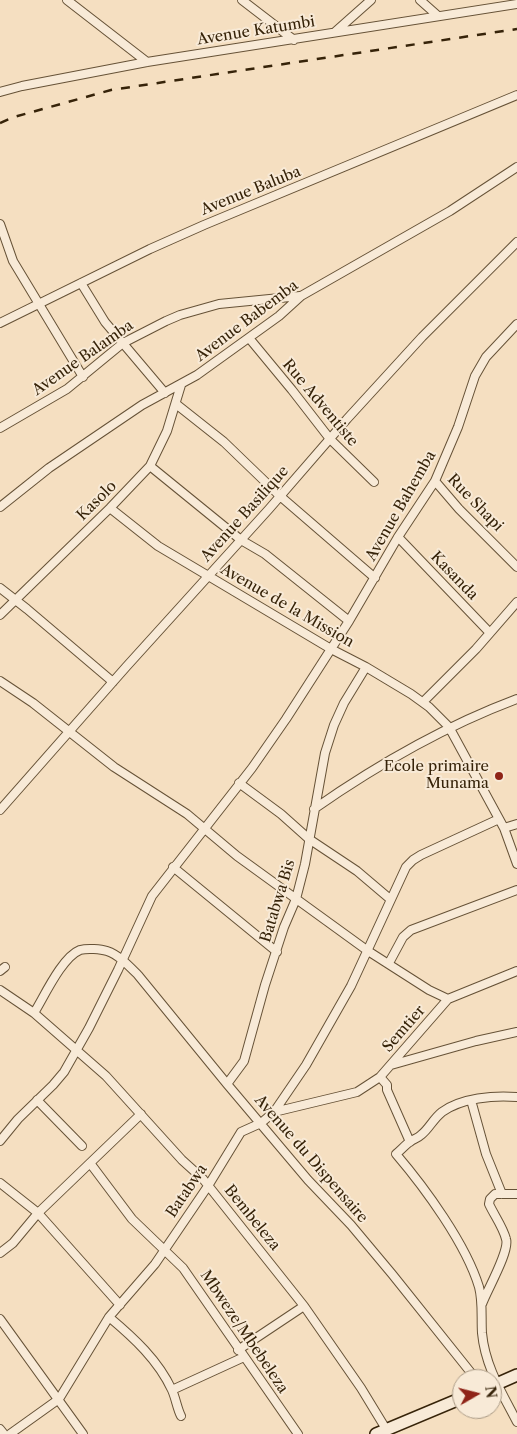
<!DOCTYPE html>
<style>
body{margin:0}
#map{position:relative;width:517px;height:1434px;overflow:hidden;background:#f5dfc1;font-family:"Libre Caslon Text",serif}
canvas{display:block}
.north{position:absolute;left:452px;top:1369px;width:50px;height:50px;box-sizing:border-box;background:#f8ead7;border:1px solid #aa9a85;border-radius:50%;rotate:82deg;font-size:14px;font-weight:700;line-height:20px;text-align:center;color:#362309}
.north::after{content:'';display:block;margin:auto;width:18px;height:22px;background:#8f2418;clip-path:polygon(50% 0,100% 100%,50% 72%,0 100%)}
</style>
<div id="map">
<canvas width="517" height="1434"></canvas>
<div class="north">N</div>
</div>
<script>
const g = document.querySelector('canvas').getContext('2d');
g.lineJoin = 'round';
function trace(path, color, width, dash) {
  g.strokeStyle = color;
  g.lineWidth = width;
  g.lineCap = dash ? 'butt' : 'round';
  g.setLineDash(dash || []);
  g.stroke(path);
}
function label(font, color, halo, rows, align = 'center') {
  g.font = font + ' "Libre Caslon Text",serif';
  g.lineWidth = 4;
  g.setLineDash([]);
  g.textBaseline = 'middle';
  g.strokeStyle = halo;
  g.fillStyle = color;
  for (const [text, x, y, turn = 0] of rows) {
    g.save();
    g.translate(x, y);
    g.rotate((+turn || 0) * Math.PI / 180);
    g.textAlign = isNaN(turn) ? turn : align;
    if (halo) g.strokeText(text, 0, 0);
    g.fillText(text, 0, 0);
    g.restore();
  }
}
const street = new Path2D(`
 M67,0L147,62
 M242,0L294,40
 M420,0L438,16
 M335,32L371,0
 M0,92L22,86L147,62L517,4
 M0,224L13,261L83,377
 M81,283L105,322L165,393
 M0,323L150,249L204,225L517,95
 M249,338L292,390L330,439L374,482
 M176,404L224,442L280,496L375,578
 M0,428L67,389L123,343L166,321L180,315L219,304L300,296
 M150,466L241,540L265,554L349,621
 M435,481L459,509L517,567
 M0,507L49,468L142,405L197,375L279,316L301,296L450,211L517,167
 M110,508L158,546L331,649L366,667L411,694L429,707L449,727L504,828L517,864
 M398,537L490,633
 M0,588L27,609L113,682
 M0,615L110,508L150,466L167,431L181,385
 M0,681L33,703L114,767L187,814L237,856L368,951L429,990L448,999L517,971
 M423,702L476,649L517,602
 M239,783L281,814L309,839L357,871L390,899
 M314,809C377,765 445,726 517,699
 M0,810L126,667L269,509L347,419L422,337L517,242
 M504,828L517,824
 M173,867L277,952
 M389,963L403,937L411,930L517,890
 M0,971L5,967
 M0,990L34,1013L106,1076L182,1160L203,1179L304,1306L361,1388L386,1429
 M34,1013C44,997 62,957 80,950C87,948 101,949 107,951C119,955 129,966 138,975L227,1084L308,1180L351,1225L392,1274L476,1379
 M391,1065L476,1041L517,1032
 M380,1077L387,1085V1090L410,1142
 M227,1084L244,1061L265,985L284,927L296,899L305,864L325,753L334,725L344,703L366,667
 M517,1097C494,1095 461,1098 442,1112C433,1119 429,1129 421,1135C418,1138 414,1139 411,1141C406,1144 401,1150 396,1154C425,1188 466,1244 479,1287C483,1302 481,1318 482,1333C485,1366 502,1393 517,1422
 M37,1100L82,1146
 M471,1100L486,1154L502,1194
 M274,1112L357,1092L380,1077L448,999
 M0,1141L18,1119L53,1085L64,1072L89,1028L118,970L152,896L252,768L286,719L349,621L398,537L435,481L458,427L475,376L486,357L517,324
 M90,1163L132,1219L183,1268L298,1434
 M0,1183L38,1213L120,1305
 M0,1253L13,1243L38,1213L141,1114
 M482,1304C487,1290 510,1251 506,1239C503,1227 494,1215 489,1204L490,1199L495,1194H517
 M109,1317C134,1338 158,1360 172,1390C176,1399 177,1408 181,1416
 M0,1319L83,1434
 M238,1350L304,1306
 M172,1390L244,1357
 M0,1429L4,1434
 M10,1434L59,1399L109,1317L155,1264L208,1186L241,1132L261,1123L274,1112L306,1065L351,986L406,867L413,860L421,855L499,819`);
const secondary = new Path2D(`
 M492,1386L517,1375
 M376,1434L462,1398`);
trace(street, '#665237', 10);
trace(secondary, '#362309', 14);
trace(street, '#f8ead7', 8);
trace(secondary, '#f8ead7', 11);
trace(new Path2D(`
 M0,123L14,117L111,90L517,29`), '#362309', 2.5, [9, 9]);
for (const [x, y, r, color] of [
 [499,776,5,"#8f2418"]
]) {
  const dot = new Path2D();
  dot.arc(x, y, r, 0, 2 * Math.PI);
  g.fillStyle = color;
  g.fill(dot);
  trace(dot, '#f8ead7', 2);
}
label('15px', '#362309', '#f8ead7', [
 ["Avenue Katumbi",256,31,-9],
 ["Avenue Baluba",251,191,-22],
 ["Avenue Babemba",247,321,-37],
 ["Avenue Balamba",83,358,-35],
 ["Rue Adventiste",320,403,50],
 ["Kasolo",97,501,-45],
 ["Rue Shapi",475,503,46],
 ["Avenue Bahemba",401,506,-60],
 ["Avenue Basilique",245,514,-48],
 ["Kasanda",454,576,46],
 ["Avenue de la Mission",287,606,30],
 ["Batabwa Bis",278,901,-73],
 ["Semtier",404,1029,-49],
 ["Avenue du Dispensaire",311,1159,49],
 ["Batabwa",187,1191,-56],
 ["Bembeleza",252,1218,51],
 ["Mbweze/Mbebeleza",244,1332,56]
]);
label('15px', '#362309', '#f8ead7', [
 ["Ecole primaire",489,767],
 ["Munama",489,784]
], 'right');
</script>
